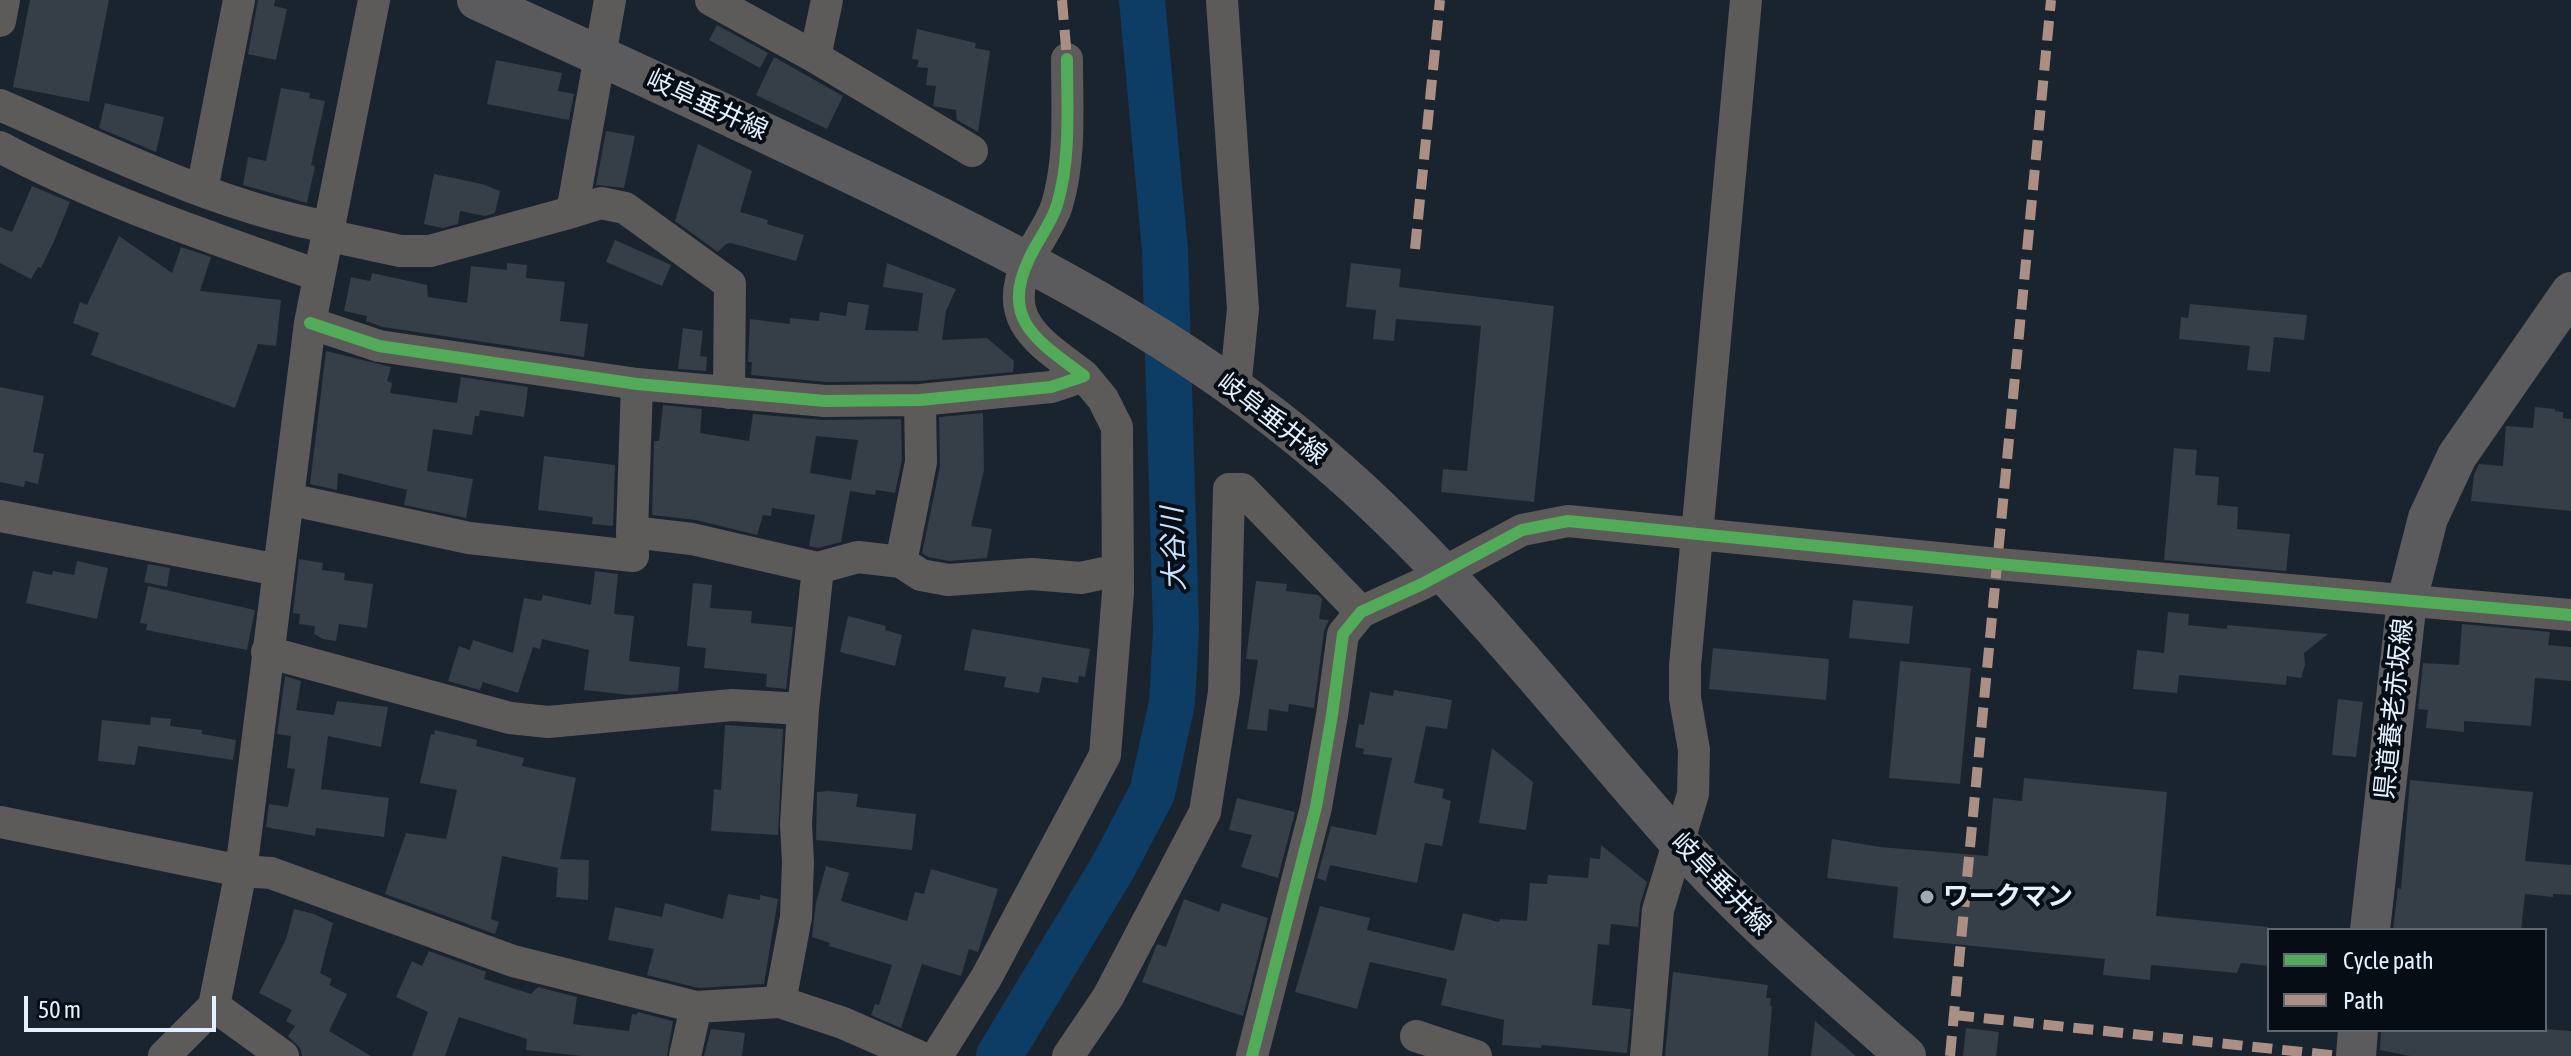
<!DOCTYPE html>
<meta charset="utf-8">
<style>
body{margin:0}
#map{position:relative;width:2571px;height:1056px;overflow:hidden;background:#1a242f;font-family:"Asap Condensed",sans-serif}
canvas{display:block}
.legend{position:absolute;left:2267px;top:928px;width:280px;height:104px;box-sizing:border-box;background:#060d15;border:2px solid #5f6872;margin:0;padding:10px 14px;list-style:none;font-size:24px;color:#e4f0fd}
.legend li{display:flex;align-items:center;gap:16px;height:40px}
.legend b{width:40px;border:2px solid #5f6872}
.scale{position:absolute;left:24px;top:996px;width:192px;height:36px;box-sizing:border-box;border:4px solid #e4f0fd;border-top:0;padding-left:10px;font-size:24px;line-height:28px;white-space:nowrap;color:#e4f0fd;-webkit-text-stroke:6px #060d15;paint-order:stroke}
</style>
<div id="map">
<canvas width="2571" height="1056"></canvas>
<ul class="legend">
<li><b style="height:10px;background:#51ab58"></b>Cycle path</li>
<li><b style="height:10px;background:#ac8f84"></b>Path</li>
</ul>
<div class="scale">50 m</div>
</div>
<script>
const g = document.querySelector('canvas').getContext('2d');
g.lineJoin = 'round';
function trace(path, color, width, dash) {
  g.strokeStyle = color;
  g.lineWidth = width;
  g.lineCap = dash ? 'butt' : 'round';
  g.setLineDash(dash || []);
  g.stroke(path);
}
function fillPath(path, color) {
  g.fillStyle = color;
  g.fill(path, 'evenodd');
}
function label(font, color, halo, rows, align = 'center') {
  g.font = font + ' "Asap Condensed","Noto Sans JP",sans-serif';
  g.lineWidth = 8;
  g.setLineDash([]);
  g.textBaseline = 'middle';
  g.strokeStyle = halo;
  g.fillStyle = color;
  for (const [text, x, y, turn = 0] of rows) {
    g.save();
    g.translate(x, y);
    g.rotate((+turn || 0) * Math.PI / 180);
    g.textAlign = isNaN(turn) ? turn : align;
    if (halo) g.strokeText(text, 0, 0);
    g.fillText(text, 0, 0);
    g.restore();
  }
}
trace(new Path2D(`
 M999,1056L1113,867L1152,793L1172,703L1176,629L1165,250L1142,0`), '#0d3c65', 46);
fillPath(new Path2D(`
 M30,0H109L89,102L13,87Z
 M258,0H275L274,6L287,9L276,60L248,54Z
 M717,25L768,53L760,68L709,40Z
 M917,29L976,43L975,48L990,51L978,132L957,120L956,110L933,106L936,86L926,85L928,68L917,67L919,60L912,59Z
 M774,57L843,96L827,129L756,95Z
 M496,60L562,73L558,91L574,94L569,120L487,104Z
 M281,88L310,93L309,98L325,101L311,165L315,166L307,203L243,185L248,157L266,161Z
 M105,103L164,117L156,152L99,128Z
 M606,131L635,136L624,188L596,185Z
 M698,144L752,171L740,212L768,220L767,224L804,235L796,261L731,243L726,244L718,252L675,221Z
 M434,174L482,184L500,191L495,213L485,216L460,211L458,224L443,228L424,224Z
 M32,186L70,202L54,241L41,268L38,267L31,279L0,263V227L12,232Z
 M119,236L172,273L181,247L211,257L200,291L281,300L276,346L258,344L235,408L91,355L99,333L73,323L80,302L87,305Z
 M615,240L671,265L662,286L606,262Z
 M507,263L527,265L526,278L565,282L560,321L588,324L584,357L383,327L366,321L367,316L344,311L351,277L370,281L372,273L427,285L428,297L467,303L471,266L507,270Z
 M887,263L956,289L946,311L942,340L987,338L1014,361L1013,372L919,381L826,382L751,375L752,362H748L750,319L790,324V318L819,321L820,312L846,316L848,302L869,305L865,330L918,331L923,293L883,287Z
 M1351,263L1401,269L1399,287L1554,306L1534,502L1441,492L1443,469L1467,471L1481,326L1396,319L1394,341L1373,339L1376,310L1346,307Z
 M2190,304L2307,315L2304,340L2274,337L2270,372L2247,370L2250,346L2179,339L2181,317L2188,318Z
 M683,328L703,331L700,356L707,357L706,371L678,369Z
 M326,351L391,367L387,381L392,383L390,393L457,403L461,377L528,387L524,417L480,410L479,416H475L472,435L433,429L427,471L473,479L466,518L404,505L407,490L338,473L337,490L310,484Z
 M0,387L44,396L33,452L44,454L38,484L25,481L24,487L0,482Z
 M663,405L702,409L700,433L749,441L753,414L823,420L901,419L902,460L895,493L876,490L875,495L850,491L841,542L818,548L809,546L815,515L772,508L771,516L763,515L757,535L696,520L652,515L654,441H659ZM816,436L858,440L851,480L810,473Z
 M2535,407L2555,409V411L2563,412V418L2571,419V511L2471,501L2474,475L2477,468L2479,464L2503,466L2506,426L2533,428Z
 M983,413L984,470L971,526L992,529L987,558L949,561L928,557L922,553L940,466L939,417Z
 M2174,448L2197,450L2195,475L2219,477L2217,505L2238,507L2237,529L2290,534L2286,571L2164,560Z
 M544,456L615,465L613,526L592,524L593,517L538,510Z
 M299,559L323,563L322,570L345,573L344,580L373,584L367,628L339,624L336,641L323,639L314,634L315,626L299,624L300,614L293,613Z
 M77,561L108,568L97,619L26,603L33,571L52,575L53,571L74,575Z
 M148,564L170,568L167,587L144,582Z
 M595,571L618,574L614,614L634,616L629,661L680,667L678,691L630,695L584,690L589,650L542,639L540,649L533,647L518,693L483,682L480,690L448,681L459,646L470,650L473,640L513,653L524,598L541,601L543,595L591,605Z
 M1256,581L1287,584L1286,591L1318,595L1322,599L1319,619L1329,620L1324,631L1314,708L1289,704L1288,712L1269,709L1267,731L1247,729L1258,660L1246,659Z
 M693,583L712,585L710,608L752,611L751,623L793,627L786,689L766,687L767,674L704,668L706,648L687,646Z
 M148,586L255,610L247,650L146,630L147,624L140,623Z
 M1853,600L1913,606L1909,644L1849,638Z
 M2168,612L2189,614L2188,625L2227,629V625L2328,634L2304,653L2305,665L2301,678L2287,676L2286,685L2179,675L2177,693L2133,689L2137,650L2164,653Z
 M848,616L886,626L885,630L902,635L895,666L840,652Z
 M2462,624L2550,632L2548,645L2571,647V681L2535,678L2531,726L2464,721V732L2426,728L2428,710L2418,709L2423,663L2459,665Z
 M972,629L1090,649L1085,677L1079,676L1078,683L1042,677L1039,693L1004,687L1006,677L964,670Z
 M1713,648L1829,659L1826,700L1709,689Z
 M1900,661L1971,668L1960,784L1889,778Z
 M285,676L301,681L296,710L334,715L337,701L388,707L381,747L328,736L321,789L389,798L384,837L316,828L315,836L266,827L269,804L288,807L295,769L287,768L291,736L277,734Z
 M1394,690L1452,700L1447,729L1426,726L1414,783L1444,789L1442,798L1451,801L1442,846L1425,843L1417,883L1330,865L1326,881L1317,878L1331,826L1376,835L1392,758L1363,754L1364,749L1355,747L1359,724L1364,725L1370,692L1393,696Z
 M2338,699L2363,702L2356,757L2332,755Z
 M151,717L171,719L170,726L202,730V734L236,740L233,760L138,746L135,765L98,761L102,720L150,725Z
 M725,725L783,729L778,835L711,831L714,789L721,790Z
 M435,730L477,740L476,746L524,758L522,766L576,778L560,859L589,860L588,900L556,897L558,866V868L502,856L491,919L499,922L495,934L385,894L406,833L446,839L457,790L420,783L431,734L434,735Z
 M1492,748L1533,782L1526,830L1479,823Z
 M2024,778L2167,792L2156,916L2268,927L2269,966L2241,963L2237,973L2151,965L2150,980L2103,975L2105,959L1893,938L1898,887L1827,878L1832,839L1880,847L1988,856L1993,798L2022,801Z
 M2410,780L2533,792L2525,861L2571,865V895L2553,894V897L2525,894L2521,930H2393L2398,888L2401,889Z
 M829,791L858,794L856,807L916,814L912,850L816,840L817,792Z
 M1237,798L1295,812L1278,878L1241,867L1252,835L1229,830Z
 M1601,845L1647,882L1640,905L1638,927L1611,924L1609,945L1598,944L1592,1005L1631,1009L1627,1053L1542,1045L1541,1048L1502,1045L1504,1020L1441,1005L1447,979L1370,962L1357,1009L1295,992L1320,906L1370,918L1367,930L1454,951L1463,913L1499,922L1500,919L1527,921L1530,883L1547,884L1548,875L1588,878L1590,858L1600,859Z
 M826,866L849,873L841,901L907,921L915,892L924,894L931,869L998,889L978,952L969,949L961,976L922,964L901,1028L871,1015L875,1004L879,1005L892,965L829,946L830,943L812,937L816,903Z
 M728,894L760,900V895L778,899L764,984L698,988L647,975L654,949L608,940L615,907L662,917L665,903L723,919Z
 M1184,899L1219,912L1222,903L1268,918L1243,1016L1142,982L1157,944L1166,947Z
 M294,909L314,914L333,923L320,973L332,979L329,985L347,994L329,1031L371,1056H302L300,1048L288,1036L295,1026L286,1021L292,1010L259,993L286,939Z
 M429,951L481,970L486,972L484,979L531,994L538,987L577,997L573,1024L629,1031L632,1014L637,1015L638,1012L673,1021L667,1056H582L526,1050L527,1039L459,1017L445,1056H412L428,1012L396,997L412,961L422,966Z
 M1673,972L1768,985L1766,998H1771L1770,1006H1772L1768,1056H1665Z
 M1815,1021L1856,1056H1811Z
 M1966,1028L1999,1032L1996,1056H1963Z
 M711,1029L745,1033L742,1056H704Z
 M2545,1029L2571,1031V1056H2410L2380,1050L2381,1030Z`), '#363e47');
trace(new Path2D(`
 M711,0L815,57L972,151
 M1222,0L1243,309L1235,389
 M0,21L4,0
 M815,57L827,0
 M0,105C106,151 214,205 328,227
 M0,147C101,201 210,237 317,275
 M202,190L239,0
 M572,212L601,203L625,208L730,284L729,393
 M326,235L400,251H430L572,212L610,0
 M310,323L379,346L637,384L825,401L920,400L1051,387L1084,376C1040,342 999,321 1029,259C1037,241 1051,224 1057,205C1071,158 1067,108 1067,59
 M288,499L469,538L633,556L632,532L692,539L818,568
 M0,516L278,570
 M632,532L637,384
 M901,562L921,462L920,400
 M267,652L510,718L548,722L732,705L803,709
 M0,822L241,871L271,873L513,961L696,1007L780,1002L843,1023L918,1056
 M780,1002L796,917L798,862L796,824L803,709L818,568L858,557L901,562L921,575L948,580L1032,574L1081,578L1118,570
 M214,1006L283,1056
 M1416,1036L1476,1056
 M164,1056L214,1006L241,871L310,323L374,0
 M685,1056L696,1007
 M937,1056L986,978L1105,755L1118,592L1117,427L1103,399L1084,376
 M1068,1056L1108,997L1205,812L1224,692L1229,489H1242L1361,612
 M1252,1056L1316,807L1332,715L1343,634L1361,612L1422,584L1522,530L1568,521L1998,564L2571,615
 M1646,1056L1658,910L1693,794L1694,750L1685,698V666L1746,0`), '#5d5a5a', 32);
trace(new Path2D(`
 M477,0C601,56 724,113 847,172C1015,252 1184,337 1326,460C1457,572 1562,711 1676,839C1746,918 1827,987 1906,1056
 M2370,930L2407,600L2428,518L2457,456L2571,292
 M2356,1056L2358,1030`), '#5b5b5d', 40);
trace(new Path2D(`
 M1062,0L1067,59
 M1415,249L1440,0
 M1954,1015L2340,1056
 M1950,1056L2051,0`), '#ac8f84', 10, [20, 10]);
trace(new Path2D(`
 M310,323L379,346L637,384L825,401L920,400L1051,387L1084,376C1040,342 999,321 1029,259C1037,241 1051,224 1057,205C1071,158 1067,108 1067,59
 M1252,1056L1316,807L1332,715L1343,634L1361,612L1422,584L1522,530L1568,521L1998,564L2571,615`), '#51ab58', 12);
for (const [x, y, r, color] of [
 [1927,897,8,"#9da9b5"]
]) {
  const dot = new Path2D();
  dot.arc(x, y, r, 0, 2 * Math.PI);
  g.fillStyle = color;
  g.fill(dot);
  trace(dot, '#060d15', 3);
}
label('26px', '#e4f0fd', '#060d15', [
 ["岐阜垂井線",707,105,25],
 ["岐阜垂井線",1272,419,38],
 ["県道養老赤坂線",2394,709,-84],
 ["岐阜垂井線",1721,884,46]
]);
label('bold 26px', '#e4f0fd', '#060d15', [
 ["ワークマン",1943,897]
], 'left');
label('italic 28px', '#c8e2ff', '#060d15', [
 ["大谷川",1174,549,-92]
]);
</script>
